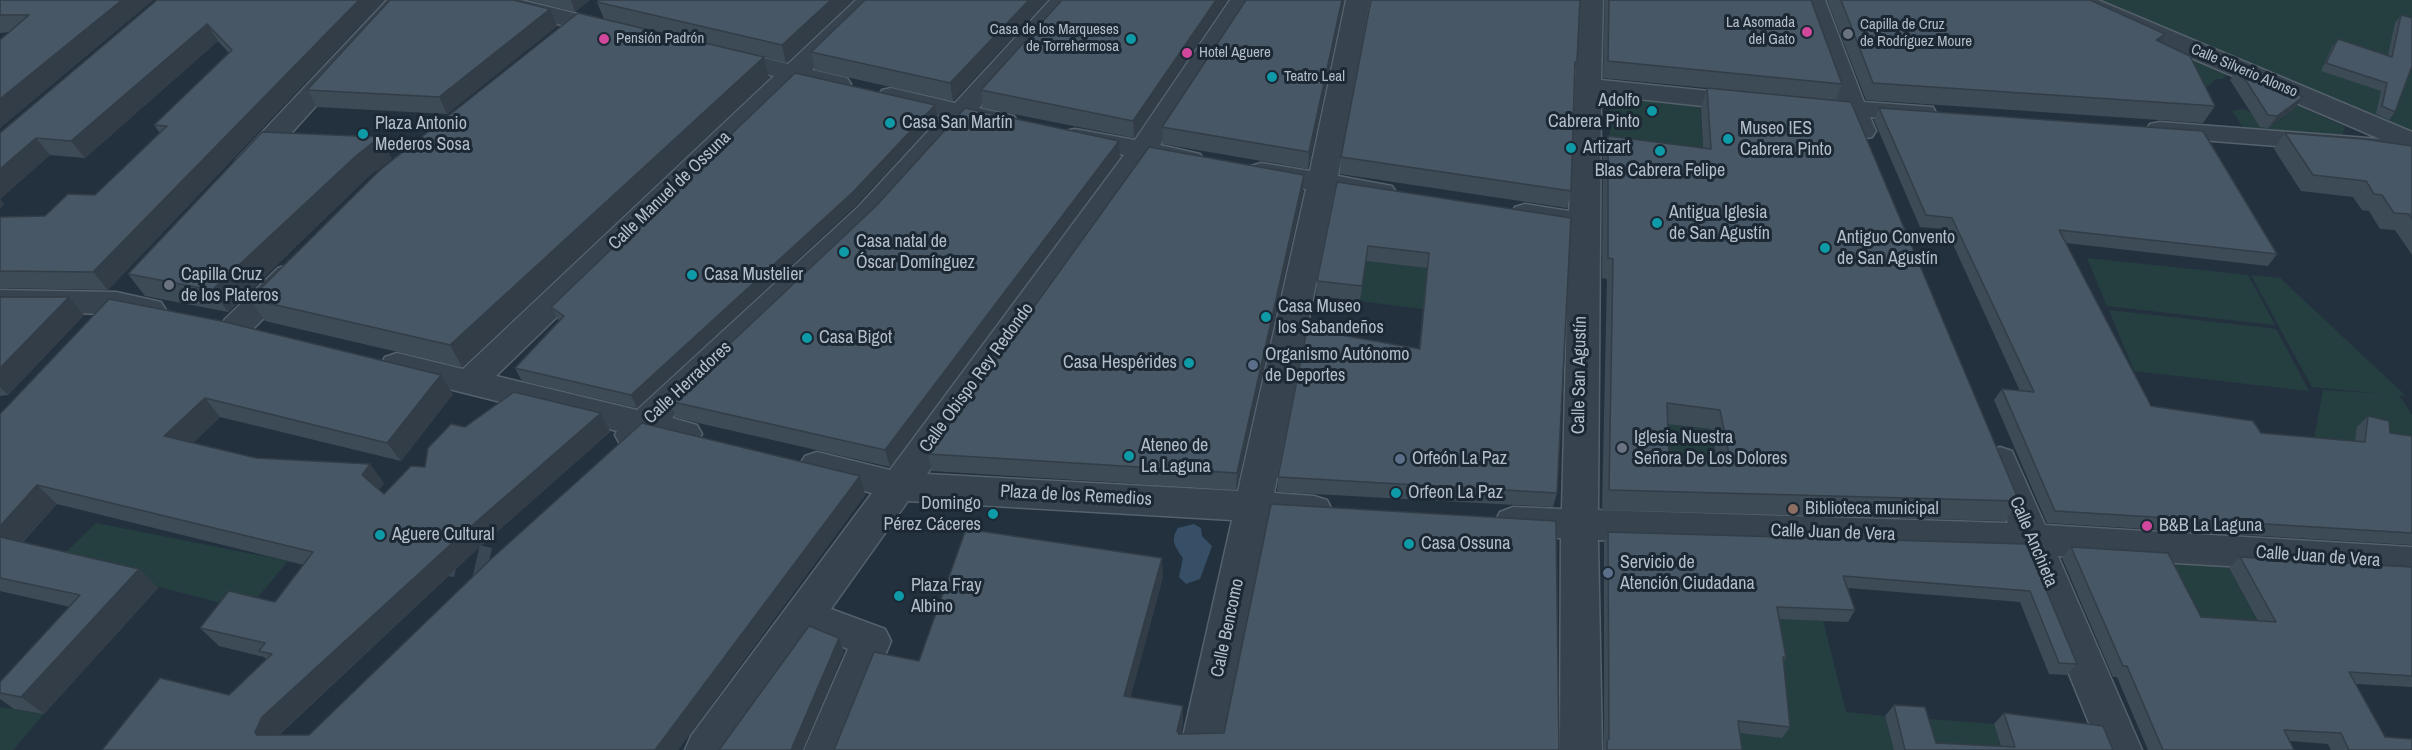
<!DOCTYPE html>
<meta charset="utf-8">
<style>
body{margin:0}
canvas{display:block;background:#23313f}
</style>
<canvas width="2412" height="750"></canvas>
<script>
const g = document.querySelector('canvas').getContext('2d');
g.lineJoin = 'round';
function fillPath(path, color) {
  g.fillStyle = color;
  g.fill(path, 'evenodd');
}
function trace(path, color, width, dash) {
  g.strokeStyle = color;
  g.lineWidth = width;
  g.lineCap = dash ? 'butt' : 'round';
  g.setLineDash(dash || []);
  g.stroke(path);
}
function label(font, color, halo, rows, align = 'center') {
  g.font = font + ' "Archivo Narrow",sans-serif';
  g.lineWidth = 6;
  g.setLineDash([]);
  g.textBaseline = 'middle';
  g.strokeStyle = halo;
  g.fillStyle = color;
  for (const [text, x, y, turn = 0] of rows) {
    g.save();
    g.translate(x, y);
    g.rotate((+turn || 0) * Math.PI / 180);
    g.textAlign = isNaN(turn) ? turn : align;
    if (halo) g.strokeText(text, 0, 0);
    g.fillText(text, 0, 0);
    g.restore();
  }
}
fillPath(new Path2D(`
 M2101,0H2412V133Z
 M2189,57L2228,74L2222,79H2216L2201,92Z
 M2240,79L2345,127L2342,136L2245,130L2232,111L2243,109L2275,124L2294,109Z
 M1610,95L1700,104L1704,169L1610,156Z
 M2087,258L2248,275L2275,325L2107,306Z
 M1366,261L1429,268L1423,309L1360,301Z
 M2251,275L2280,278L2406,396L2399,395L2412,415V450L2355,446L2314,440L2323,390L2385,394L2312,387Z
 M2109,310L2276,329L2309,391L2134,371Z
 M1659,423L1711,429L1721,478H1661Z
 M96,523L288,561L247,610L58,560Z
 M2156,560L2227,565L2264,633L2190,628Z
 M1753,615L1823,621L1846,712L1885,716L1894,750H1734L1731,732L1782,738Z
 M0,707L44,714L13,750H0Z
 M1917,718L1994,724L2002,750H1926Z`), '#253f40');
fillPath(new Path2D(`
 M1194,524L1201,528L1202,536L1212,546L1200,579L1186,584L1179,577L1183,558C1175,547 1170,540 1178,528Z`), '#364f66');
trace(new Path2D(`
 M422,551L488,566`), '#394654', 37, [37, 18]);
const minor = new Path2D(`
 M387,0H412L257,171L247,174L237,171L233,165L237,159Z
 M479,0H521L622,25L626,30L622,35L613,38L482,5Z
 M856,0H882L812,70L847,78L851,84L847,90L838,92L799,82L496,376L637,410L858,207L942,116L882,102L878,96L882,90L891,88L955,103L1050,0H1075L979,108L1014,116L1018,122L1014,128L1004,130L967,122L878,221L672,418L697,425L702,434L697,443L685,447L650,439C640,448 632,448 620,444L615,435L617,431L385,373L381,365L385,357L397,353L463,369L774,76L713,61L709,56L713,51L722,48L788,64Z
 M1230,0H1254L1160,145L1200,154L1204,160L1200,166L1190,169L1149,160L927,474L1238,491L1306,189L1251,178L1247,172L1251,166L1261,163L1310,171L1346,0H1370L1338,176L1392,186L1396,192L1392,198L1382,201L1334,193L1274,493L1314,496L1327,500L1332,510L1327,520L1314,524L1268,522L1222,750H1180L1232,520L908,501L831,609L885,629L891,641L846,750H804L848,649L812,635L730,750H685L691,736L872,493L805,476L799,466L805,456L817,452L890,470L1124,155L1065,143L1061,137L1065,131L1075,129L1135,140Z
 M1579,0H1603L1601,80L1749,95L1758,97L1762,103L1758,109L1749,111L1601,95L1598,510L2008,523L1983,461L1988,451L2000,447L2012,451L2045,525L2412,547V577L2058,556L2142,750H2100L2020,554L1598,540L1602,750H1560L1561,538L1513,537L1500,532L1495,522L1500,512L1513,507L1562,509L1569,230L1515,221L1510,214L1515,207L1525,204L1569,211Z
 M1801,0H1825L1864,102L1933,107L1936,113L1933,119L1923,121L1870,117L1876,131L1872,137L1862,139L1852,137L1844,120L1801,115L1797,109L1801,103L1810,101L1838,104Z
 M2065,0H2098L2412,132V162L2366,153L2150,136L2146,130L2150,124L2160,122L2380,139L2068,5Z
 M289,265L300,268L304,275L300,282L247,335L236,338L225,335L220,327L225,319L278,268Z
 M0,290L116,292L161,302L166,310L161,318L150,321L116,314L0,312Z`);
trace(minor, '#55616c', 3);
fillPath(minor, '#37434e');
fillPath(new Path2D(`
 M0,0H153L0,128V40L9,32L0,33Z
 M157,0H384L108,290L0,288V217L45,216L95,195L160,133L154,125L229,53L218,41L85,158L50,155L0,199L4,204L0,208V133Z
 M529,0H590L575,12Z
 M853,0L786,63L604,19L597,2Z
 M865,0H1047L953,101L815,70L811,52Z
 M1227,0L1134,138L983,108L981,90Z
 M1246,0H1344L1308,169L1163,144L1162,127Z
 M1371,0L1577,62L1574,73L1571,191L1567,208L1340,174L1341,157Z
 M1605,0H1811L1842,84L1835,101L2019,501L2005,521L1602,510L1607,279L1602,278L1603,155L1608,136L1703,148L1701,108L1707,88L1603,78ZM1667,424L1711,429L1717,458H1669Z
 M1827,0H2090L2165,34L2160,42L2215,106L2203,123L1866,100Z
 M550,9L557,26L447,114L317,107L307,90Z
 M2401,15L2395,112L2389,120L2376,114L2381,91L2321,71L2332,47L2338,39L2388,55L2395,23Z
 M2238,68L2294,109L2268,128L2260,127L2230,80Z
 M769,78L462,367L265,321L250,299Z
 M935,105L938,118L856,205L637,408L522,381L515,368L559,321L551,307Z
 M1879,108L2277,254L2268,266L2066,243L2151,406L2261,433L2355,441L2357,427L2368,416L2390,433L2412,436V545L2047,523L1994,400L2002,389L2020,391L1946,229L1920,227L1874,120Z
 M2285,133L2412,146V255L2395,230L2380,229L2369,211L2362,210L2353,197L2301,191L2274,149Z
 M1119,141L1120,157L890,467L677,418L669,401Z
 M392,159L369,176L228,312L145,296L128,274Z
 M1304,175L1303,192L1236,490L932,471L928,454Z
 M1337,182L1571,218L1557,493L1553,507L1277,492L1278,477L1419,349L1427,268L1366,261L1360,301L1316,296L1317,281Z
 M0,297L84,315L8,395L0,396Z
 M109,299L453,394L401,461L220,417L193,443L256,458L384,483L379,490L384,494L425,467L465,427L601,413L610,432L473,553L279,735H309L860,476L865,495L678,750H102L229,695L266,659L264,657L219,646L200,628L275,602L304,565L57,504L23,542L139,569L158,588L44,714L14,709L0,699V682L70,607L0,591V414Z
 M1608,532L2027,544L2077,664L2067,675L2049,674L2020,602L1848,588L1855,610L1848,622L1779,619L1786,658L1783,661L1790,727L1782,738L1739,733L1742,750H1603L1604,747V543Z
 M2071,547L2201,617L2258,621L2229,568L2240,557L2412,567V687L2356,684L2385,737L2412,750H2331L2328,744L2290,741L2294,750H2148L2117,677H2113L2062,558Z
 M1894,705L1936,743L2001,746L1994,724L2004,713L2113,750H1894L1885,716Z`), '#3d4b57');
fillPath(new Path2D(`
 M122,0H153L0,128V99Z
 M359,0H384L108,290L93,272Z
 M571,0H590L575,12Z
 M831,0H853L786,63L782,45Z
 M1029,0H1047L953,101L950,83Z
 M1216,0H1227L1134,138L1133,121Z
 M1342,0H1344L1308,169L1309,152Z
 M550,9L557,26L447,114L439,97Z
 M207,24L218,41L85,158L71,141Z
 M2165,34L2155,51L2156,40Z
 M764,57L769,78L462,367L450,345Z
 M2303,97L2294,109L2268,128L2277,116Z
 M935,105L938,118L856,205L637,408L631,395Z
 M380,137L392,159L369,176L228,312L212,290L357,155Z
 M36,138L50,155L0,199L4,204L0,208V169Z
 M1119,141L1120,157L890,467L885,450Z
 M1304,175L1303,192L1236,490L1237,473Z
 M69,297L84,315L8,395L0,387V368Z
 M441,375L453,394L401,461L387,443Z
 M205,398L220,417L181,455L164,436Z
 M601,413L610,432L473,553L279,734L273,749L257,735L255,732L262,717L461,535Z
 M370,464L384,483L376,494L362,475Z
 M860,476L865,495L678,750H655Z
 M37,485L57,504L12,553L0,542V526Z
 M1162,558L1163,578L1126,714L1124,696Z
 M139,569L158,588L44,714L21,697Z
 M839,638L844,652L803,750H791Z
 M1183,706V725L1178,750L1177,731Z`), '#323d47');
const building = new Path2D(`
 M0,0H122L0,99V40L29,15H0Z
 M157,0H359L93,272L0,271V217L45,216L68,194L95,195L167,126L154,125L232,50L207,24L71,141L36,138L0,169V133Z
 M390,0H513L550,9L439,97L307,90Z
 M599,0H831L782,45L597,2Z
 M865,0H1029L950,83L811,52Z
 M1062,0H1216L1133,121L981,90Z
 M1246,0H1342L1309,152L1162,127Z
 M1371,0H1580L1577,62H1575L1571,191L1341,157Z
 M1609,0H1811L1842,84L1608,61Z
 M1841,0H2090L2165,34L2156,40L2190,56L2215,106L1873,83Z
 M578,13L764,57L450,345L250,299L380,170Z
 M2401,15L2412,18V66L2395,112L2382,106L2387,83L2326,63L2338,39L2392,57Z
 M2238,68L2303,97L2277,116L2268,115Z
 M795,73L935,105L853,192L631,395L515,368L564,316L551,307Z
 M1707,88L1851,102L2019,501L1609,490L1613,259L1608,258V136L1711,149ZM1667,403L1720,410L1730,459L1669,458Z
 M965,108L1119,141L885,450L669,401L876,206Z
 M1879,108L2203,131L2277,254L2059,230L2151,406L2253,421L2261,433L2365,442L2368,416L2389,421L2390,433L2412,436V533L2055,511L2002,389L2034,392L1952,218L1926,215Z
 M262,132L380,137L357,155L212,290L128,274Z
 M2285,133L2363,139L2412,146V219L2409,214L2394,213L2382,195L2374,194L2366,181L2313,175Z
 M1149,147L1304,175L1237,473L928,454Z
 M1337,182L1571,218L1557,493L1278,477L1307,329L1420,349L1429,253L1368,246L1362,286L1317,281Z
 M0,297H69L0,368Z
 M109,299L221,321L441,375L387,443L205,398L164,436L256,458L370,464L362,475L384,494L411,466L425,467L428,448L451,424L465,427L514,392L601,413L461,535L262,717L255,732L257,735H309L490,560L642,423L860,476L655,750H102L160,678L229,695L272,654L259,651L265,643L200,628L229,591L275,602L313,552L37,485L0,526V414Z
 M1271,504L1556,521L1559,750H834L874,652L919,661L966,529L1162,558L1124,696L1183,706L1177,731L1179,734L1224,733Z
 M1608,532L2027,544L2077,664L2059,663L2030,591L1843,576L1855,610L1777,607L1786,658L1783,657L1790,727L1738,721L1742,750H1607V741L1609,739Z
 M0,537L139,569L21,697L0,693V682L80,595L0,578Z
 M2071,547L2168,553L2201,617L2276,622L2240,557L2412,567V676L2349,672L2385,737L2412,739V750H2349L2341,733L2284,730L2294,750H2163L2127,666H2123Z
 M809,626L839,638L791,750H719Z
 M1894,705L1925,707L1936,743L2015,747L2004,713L2103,726L2113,750H1905Z`);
fillPath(building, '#475765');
trace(building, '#323d47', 1.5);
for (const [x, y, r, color] of [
 [1807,32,6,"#d1479c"],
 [1848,34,6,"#6b7280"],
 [604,39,6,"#d1479c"],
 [1131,39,6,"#0f9aa8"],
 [1187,53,6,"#d1479c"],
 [1272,77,6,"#0f9aa8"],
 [1652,111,6,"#0f9aa8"],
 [890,123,6,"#0f9aa8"],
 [363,134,6,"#0f9aa8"],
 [1728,139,6,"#0f9aa8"],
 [1571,148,6,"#0f9aa8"],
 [1660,151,6,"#0f9aa8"],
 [1657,223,6,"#0f9aa8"],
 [1825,248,6,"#0f9aa8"],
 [844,252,6,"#0f9aa8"],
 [692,275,6,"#0f9aa8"],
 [169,285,6,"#6b7280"],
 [1266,317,6,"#0f9aa8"],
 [807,338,6,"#0f9aa8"],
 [1189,363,6,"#0f9aa8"],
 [1253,365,6,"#5c6f8a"],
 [1622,448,6,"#6b7280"],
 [1129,456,6,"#0f9aa8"],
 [1400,459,6,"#5c6f8a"],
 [1396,493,6,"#0f9aa8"],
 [1793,509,6,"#8d6e63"],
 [993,514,6,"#0f9aa8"],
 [2147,526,6,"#d1479c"],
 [380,535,6,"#0f9aa8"],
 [1409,544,6,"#0f9aa8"],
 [1608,573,6,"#5c6f8a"],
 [899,596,6,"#0f9aa8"]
]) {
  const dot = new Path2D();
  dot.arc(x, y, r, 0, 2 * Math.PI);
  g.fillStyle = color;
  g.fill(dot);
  trace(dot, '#1c2833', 2);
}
label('15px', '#b3beca', '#1c2833', [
 ["La Asomada",1795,23,"right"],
 ["del Gato",1795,40,"right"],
 ["Capilla de Cruz",1860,25],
 ["de Rodríguez Moure",1860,42],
 ["Casa de los Marqueses",1119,30,"right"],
 ["de Torrehermosa",1119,47,"right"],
 ["Pensión Padrón",616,39],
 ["Hotel Aguere",1199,53],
 ["Teatro Leal",1284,77]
], 'left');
label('15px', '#b3beca', '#1c2833', [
 ["Calle Silverio Alonso",2244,71,23]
]);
label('18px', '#b3beca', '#1c2833', [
 ["Adolfo",1640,101,"right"],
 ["Cabrera Pinto",1640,122,"right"],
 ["Casa San Martín",902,123],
 ["Plaza Antonio",375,124],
 ["Mederos Sosa",375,145],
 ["Museo IES",1740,129],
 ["Cabrera Pinto",1740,150],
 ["Artizart",1583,148],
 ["Blas Cabrera Felipe",1660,171,"center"],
 ["Antigua Iglesia",1669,213],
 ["de San Agustín",1669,234],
 ["Antiguo Convento",1837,238],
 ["de San Agustín",1837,259],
 ["Casa natal de",856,242],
 ["Óscar Domínguez",856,263],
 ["Capilla Cruz",181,275],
 ["de los Plateros",181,296],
 ["Casa Mustelier",704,275],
 ["Casa Museo",1278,307],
 ["los Sabandeños",1278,328],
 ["Casa Bigot",819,338],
 ["Organismo Autónomo",1265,355],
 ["de Deportes",1265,376],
 ["Casa Hespérides",1177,363,"right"],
 ["Iglesia Nuestra",1634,438],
 ["Señora De Los Dolores",1634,459],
 ["Ateneo de",1141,446],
 ["La Laguna",1141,467],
 ["Orfeón La Paz",1412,459],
 ["Orfeon La Paz",1408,493],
 ["Domingo",981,504,"right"],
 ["Pérez Cáceres",981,525,"right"],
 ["Biblioteca municipal",1805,509],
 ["B&B La Laguna",2159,526],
 ["Aguere Cultural",392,535],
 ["Casa Ossuna",1421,544],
 ["Servicio de",1620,563],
 ["Atención Ciudadana",1620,584],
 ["Plaza Fray",911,586],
 ["Albino",911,607]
], 'left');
label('18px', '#b3beca', '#1c2833', [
 ["Calle Manuel de Ossuna",670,191,-44],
 ["Calle San Agustín",1580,375,-89],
 ["Calle Obispo Rey Redondo",977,378,-54],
 ["Calle Herradores",688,383,-43],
 ["Plaza de los Remedios",1076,496,3],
 ["Calle Juan de Vera",1833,533,2],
 ["Calle Anchieta",2033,542,67],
 ["Calle Juan de Vera",2318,557,4],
 ["Calle Bencomo",1228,628,-78]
]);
</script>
